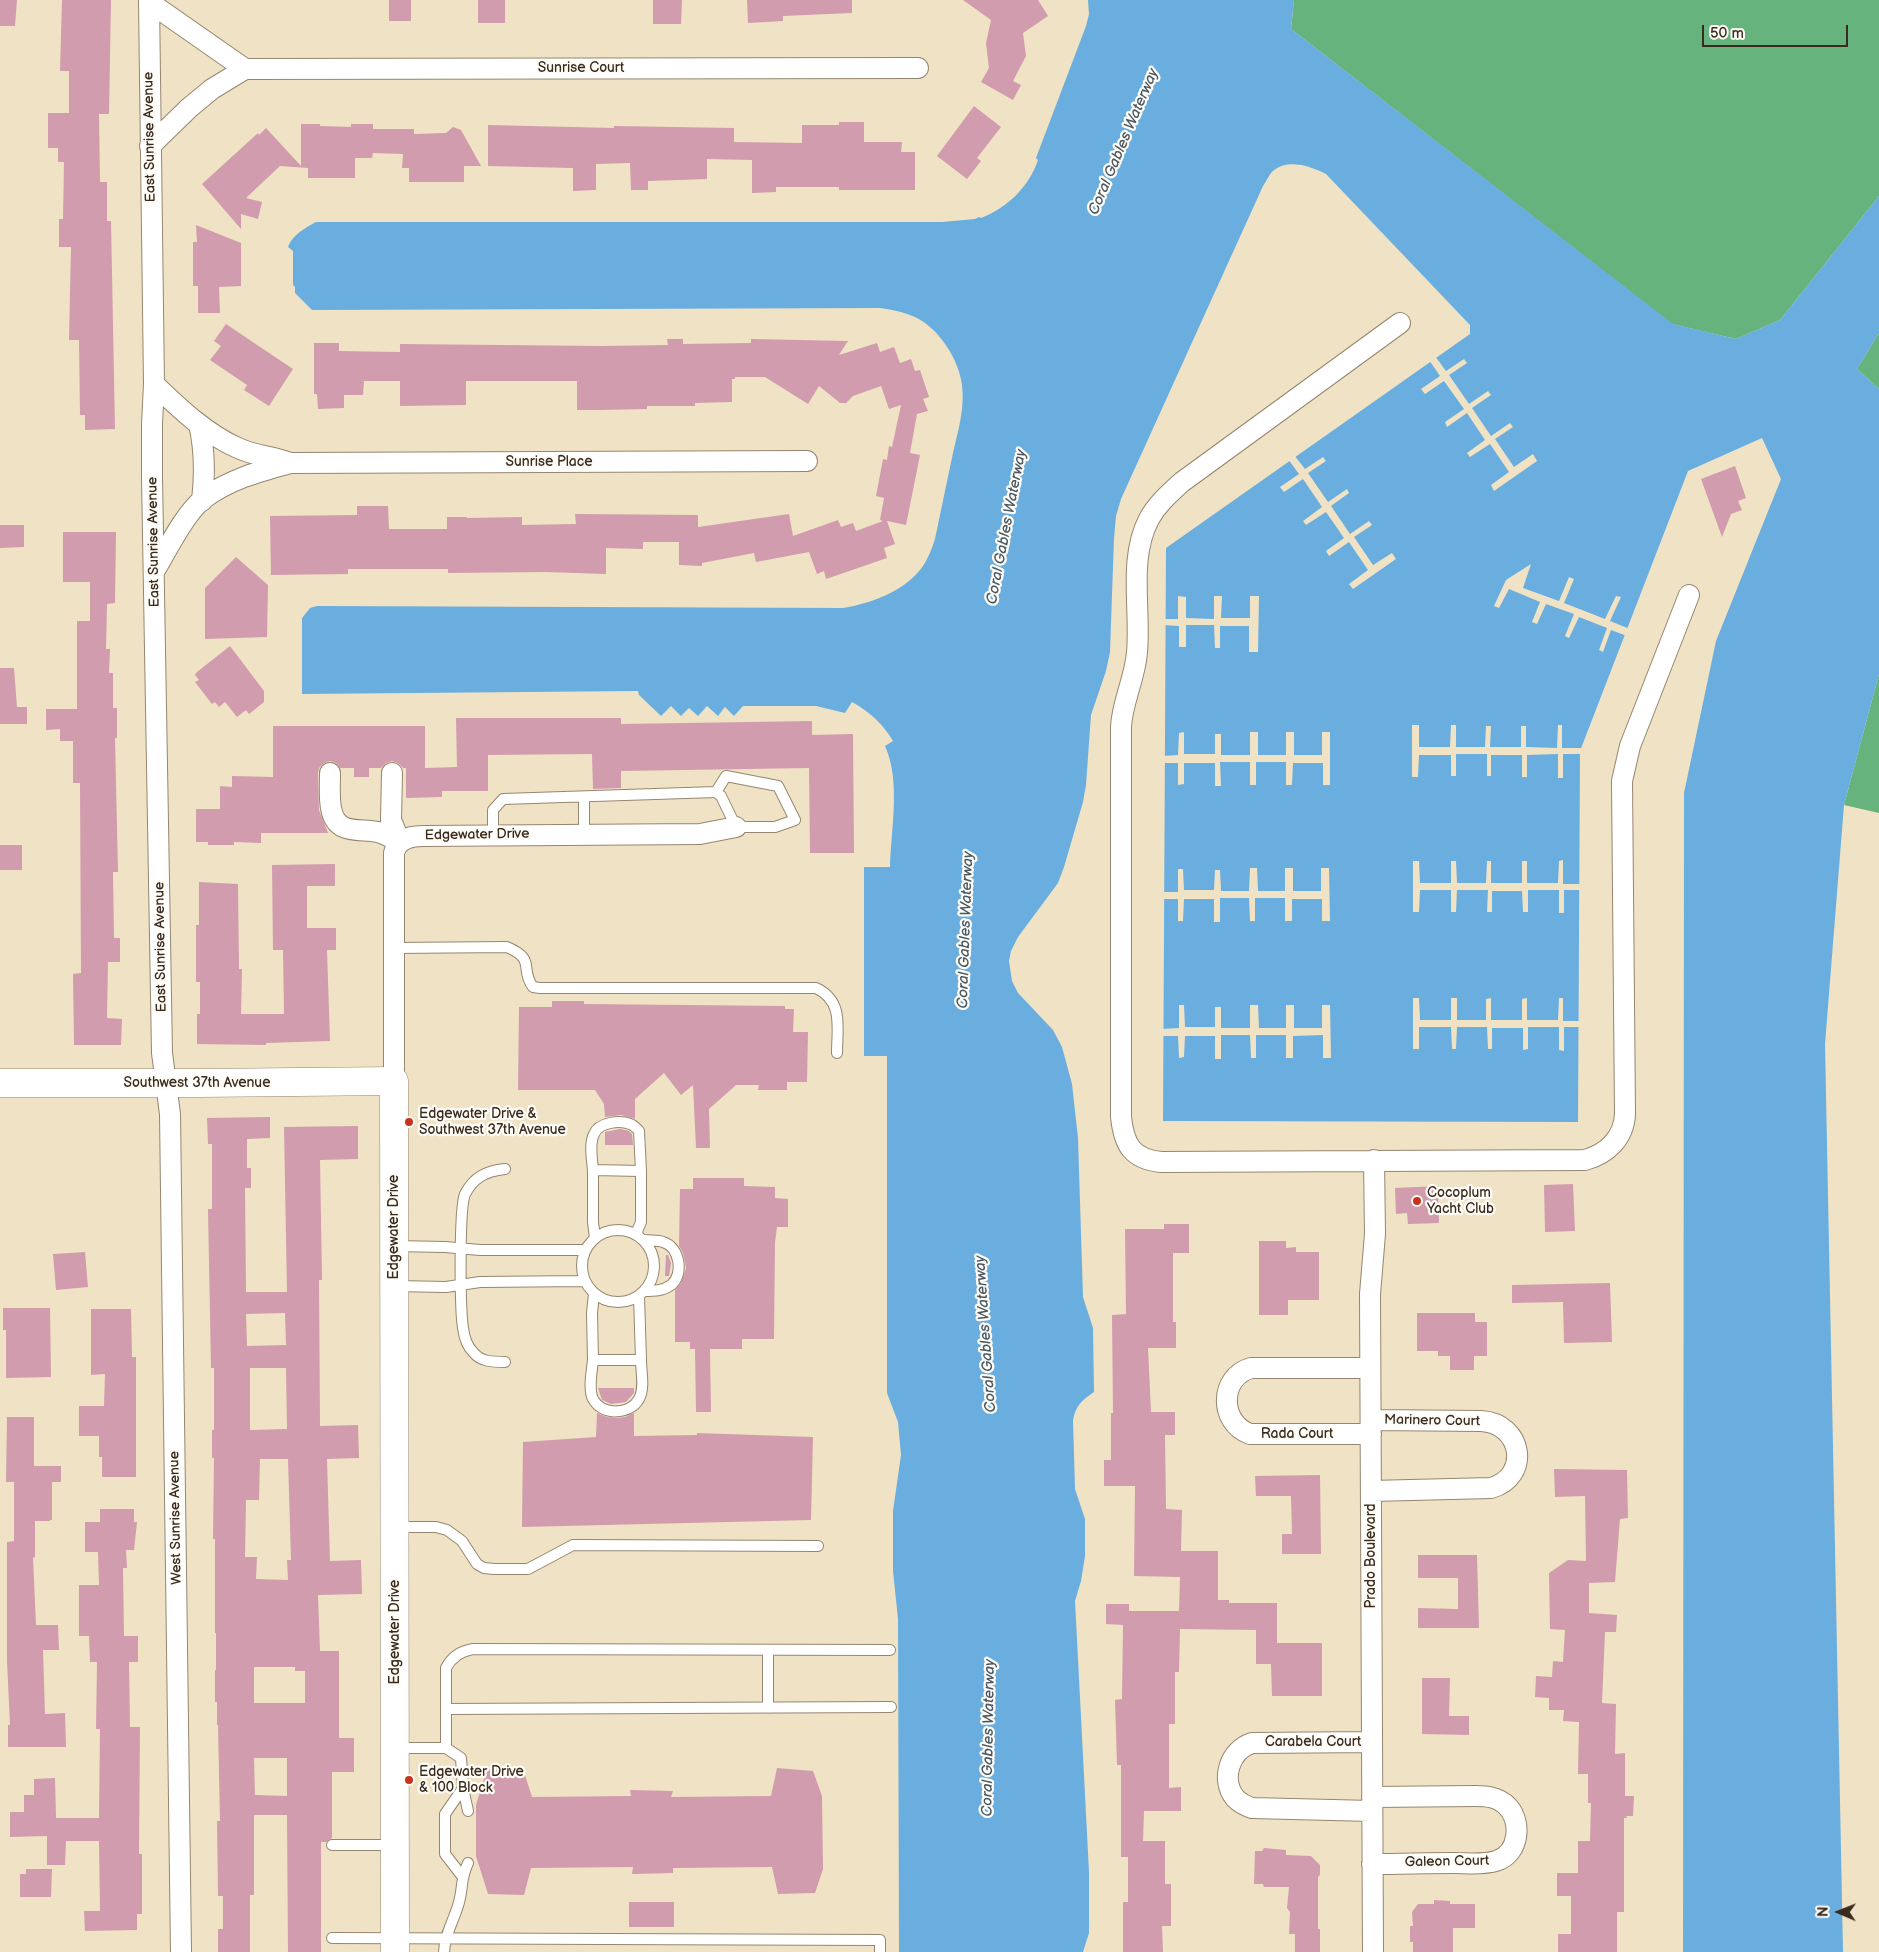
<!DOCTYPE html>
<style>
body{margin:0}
#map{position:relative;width:1879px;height:1952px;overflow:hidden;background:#f0e2c4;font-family:"Balsamiq Sans",sans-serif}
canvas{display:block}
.north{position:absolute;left:1814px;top:1887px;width:50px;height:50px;-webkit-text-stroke:4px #fdfcf7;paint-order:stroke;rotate:271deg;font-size:14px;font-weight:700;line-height:20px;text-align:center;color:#3b2a1e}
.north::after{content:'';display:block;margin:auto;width:18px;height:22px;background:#3b2a1e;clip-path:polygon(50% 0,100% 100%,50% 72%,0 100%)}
.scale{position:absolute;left:1702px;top:25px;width:146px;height:22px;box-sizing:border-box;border:2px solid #3b2a1e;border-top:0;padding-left:6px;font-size:15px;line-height:18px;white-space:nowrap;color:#3b2a1e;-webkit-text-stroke:4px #fdfcf7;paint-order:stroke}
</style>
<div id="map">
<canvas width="1879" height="1952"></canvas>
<div class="north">N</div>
<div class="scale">50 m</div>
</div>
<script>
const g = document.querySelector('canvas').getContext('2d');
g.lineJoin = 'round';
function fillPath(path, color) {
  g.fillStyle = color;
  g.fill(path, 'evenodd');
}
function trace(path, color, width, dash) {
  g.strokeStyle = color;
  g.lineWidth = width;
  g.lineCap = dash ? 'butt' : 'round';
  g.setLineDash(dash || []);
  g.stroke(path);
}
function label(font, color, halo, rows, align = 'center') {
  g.font = font + ' "Balsamiq Sans",sans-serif';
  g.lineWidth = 4.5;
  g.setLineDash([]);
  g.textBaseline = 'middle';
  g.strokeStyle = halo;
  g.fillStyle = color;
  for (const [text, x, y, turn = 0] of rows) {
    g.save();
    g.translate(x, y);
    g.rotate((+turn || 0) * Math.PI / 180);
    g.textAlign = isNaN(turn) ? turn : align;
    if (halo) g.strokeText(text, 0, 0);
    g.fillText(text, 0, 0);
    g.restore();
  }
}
fillPath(new Path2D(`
 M1294,0H1879V196L1780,320L1736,339L1672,324L1291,29Z
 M1879,333V389L1857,369Z
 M1879,674V813L1844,805Z`), '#66b37e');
fillPath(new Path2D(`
 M1088,0H1294L1291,29L1673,324L1736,339L1780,320L1879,196V333L1857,369L1879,389V674L1844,805L1825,1044L1843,1952H1683L1684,793L1716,641L1781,479L1762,438L1688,471L1580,751L1578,1122L1163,1121L1166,548L1470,334V325L1326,174C1311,166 1285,157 1271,173C1268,177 1266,182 1263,186L1121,499L1116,516L1114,538L1110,652L1106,671L1091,715L1086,785L1083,802L1064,867L1058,883L1018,937L1011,951L1009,961L1012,981L1018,993L1053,1030L1062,1047L1072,1084L1078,1138L1083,1297L1093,1328L1094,1392C1082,1400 1076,1405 1073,1420L1075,1489L1085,1519V1556L1081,1581L1075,1601L1089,1872V1933L1083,1952H899L898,1619L893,1571V1511L901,1455L898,1422L887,1393V1056H864V867H890C891,829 901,781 885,746L893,741C883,724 870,712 852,702L845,713L816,706H743L734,716L725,707L718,716L707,706L698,716L689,708L681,716L671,706L661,716L639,695L638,691L302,694V618L310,608L317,606L843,608C874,603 914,588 928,557C931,551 933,545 935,539C941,510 947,481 953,453C958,431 965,408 962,385C959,360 940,330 917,318C905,312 893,310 880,308L312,310L295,293V287L293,285V251L288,247C292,235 305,228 316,222H942L975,219L979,217L981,218C1007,208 1029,187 1038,160L1036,158L1086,26L1089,14Z`), '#6aaedf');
fillPath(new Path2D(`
 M1435,356L1446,371L1464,359L1467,363L1449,375L1469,404L1488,391L1491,395L1472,408L1491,436L1510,423L1513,427L1495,439L1514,467L1533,454L1537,461L1494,491L1491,485L1509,472L1490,444L1470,457L1467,453L1485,440L1467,413L1447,427L1445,422L1464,409L1444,381L1425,394L1421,389L1440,376L1429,360Z
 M1294,455L1305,469L1323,457L1326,461L1308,473L1328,502L1347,489L1349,493L1331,506L1350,534L1369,521L1372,525L1354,537L1373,565L1392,553L1396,559L1353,589L1349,584L1368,570L1349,542L1329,556L1326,551L1344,538L1326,512L1306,525L1303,521L1322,507L1303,479L1284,492L1280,487L1299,474L1288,459Z
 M1531,564L1523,588L1559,601L1569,577L1574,579L1564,603L1605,619L1616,596L1621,597L1610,621L1630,629L1627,636L1611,630L1603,652L1599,650L1607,628L1579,617L1569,638L1565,636L1574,614L1546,604L1537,624L1532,622L1540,602L1509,589L1499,608L1494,606L1506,580Z
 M1178,596L1186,597V618L1214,619V596H1222L1221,618H1250V596H1259L1258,652H1249V626H1220V648H1215L1214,625H1186V647H1179V626L1163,625V619H1178Z
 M1412,725H1419V747H1450L1451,725H1456V747H1485L1486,726H1491L1490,747H1521V726H1526V747L1557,748L1558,725H1562V748H1584L1582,754H1563V778H1558V754L1527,755V777H1522V755H1491V776H1487V754H1456V776H1451V755H1419L1418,777H1412Z
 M1184,732V754H1215V734H1221V755H1250V732H1258V755H1286V732H1294V755H1322V732H1330V785H1323V763H1293L1292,785H1286V762H1256V785H1250V762H1220L1221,786H1215V763H1184V784L1178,785V763H1162V756L1178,755L1179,733Z
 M1563,860V884H1582V890H1564V913H1559V890H1528V912H1523L1522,891H1492V912H1487L1488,890H1457L1456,912H1451V890H1420L1419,912H1413V861H1419L1420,883H1451V861H1456L1457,883H1486L1487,861H1491V883H1522V861H1527V883H1558L1559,861Z
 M1250,868H1257L1258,891H1285V868H1293V891H1321V868H1329L1330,921H1322V899H1292V921H1285V898H1255V921H1250L1249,898H1220V922H1214V899H1184L1183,921H1178V899H1162V892H1178V869H1183L1184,890H1214L1215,870H1220L1221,891H1249Z
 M1413,998H1419L1420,1020H1451V998H1457V1020H1486V999L1491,998V1020H1522V999L1527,998V1020H1558L1559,998H1563V1021H1581V1027H1564V1051L1559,1050V1027H1528V1049L1523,1050V1028H1492V1049H1488L1487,1027H1457L1456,1049H1452L1451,1027H1419V1049H1413Z
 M1179,1005H1184L1185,1027H1215V1007H1221V1028H1250V1005H1258L1259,1028H1286V1005H1294V1028H1322V1005H1330L1331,1058H1323V1035L1293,1036V1058H1286V1035H1256V1058H1251L1250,1035H1221V1059H1215V1036H1185L1184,1057L1179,1058L1178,1036H1161V1029L1179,1028Z`), '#f0e2c4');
fillPath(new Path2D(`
 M0,0H17L15,26H0Z
 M62,0H111L109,114H99L100,182H107V221H111L115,429L85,430V415H80L79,340H69L71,247H59V219H63L64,162H58V148H48V113H69V71H60Z
 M389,0H411V21H389Z
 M478,0H505V23H478Z
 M653,0H682L681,24H653Z
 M747,0H852V13L783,16V21L748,23Z
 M963,0H1038L1048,16L1023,33L1026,56L1013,81L1021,85L1013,100L981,82L989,68L986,43L991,20Z
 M974,106L1001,127L977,158L981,161L967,179L937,156Z
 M839,122H864V142H902L901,152H915V190H839V187H776V192L752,193V160L707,159V179L648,181V190H631L630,163L596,164V190L573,191V168L488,166V125L614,128V126L734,128V142L802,143V125H839Z
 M301,124H320V126L351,127V124H373V129H414V134L446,133L453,127L461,130L481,166H464V182H409V168H402L403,154L373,153L372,158H355V178H308V168L280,166L246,198L262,202L258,219L241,214V229L202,184L258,133L259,135L266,128L301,166Z
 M196,225L241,243V286L219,287L220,313H198V286H193V242H197Z
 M226,324L293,369L269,406L244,390L247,385L210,360L221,346L214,341Z
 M667,339H683V344L751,343V339L848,341L839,355L877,343L880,352L894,347L900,363L911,359L915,371L920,370L929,397L923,399L928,411L917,414L910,453L920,455L906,525L887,521L895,544L884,548L887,558L826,579L824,571L817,574L809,552L756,562L754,553L702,563V566L679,565V542H643V549L606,548V574L545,572L448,573V569H348V574L271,575L270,516L357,515V506H388L389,529H447V517H467V518L522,517V525L576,524L575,514L698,515V527L789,514L793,536L838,520L841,527L853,523L856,531L883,521L880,520L884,498L876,496L883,459L887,460L889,446L892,447L901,405L889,409L881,386L853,396L846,403H840L819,386L808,404L765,377H735V379H732V402L695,403V406H647V409L600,410H577V381H466V405L400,406V381H364L363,395H344V408L318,409L317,394H314V343H339V351L400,352V344L601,346L668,345Z
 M1735,466L1746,498L1738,501L1742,510L1731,514L1722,537L1701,479Z
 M0,525H24V547L0,548Z
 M63,532H116L115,603L107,604L106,649H110L109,673H113V708H117V738H115L118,872H113L114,938H120V962H108L107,1018L122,1019L121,1045H74L73,974L81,973L80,783H73V741H60V729L46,730V709H77V621H90V582H63Z
 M236,557L268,585L267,637L205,639V588Z
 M230,646L264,691V702L249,714L246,710L237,717L225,702L219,707L215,702L212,704L195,682L199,680L195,675L197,672Z
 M0,668H14L17,707H27V724H0Z
 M456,718H621V724L812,721V735L853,734L854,853H810L809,768L621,771V788L593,789L592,754L488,755V791H442V797L406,798V768H403L398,763L392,761L386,763L381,768H369V777H354V768H340L336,763L330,761L324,763L319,768L318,773L319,810L328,833H261V843L234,842V845H208V842H196V809H220V786L232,787V776L273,777V726H425V768L457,767Z
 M0,845H22V870H0Z
 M335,864V886H307V928H336V950H327L330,1041L266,1043V1045L197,1044V1014H200V982H196V925H199V882L238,884L239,969H242L241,1014H284L283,950H273L272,865Z
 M552,1001H584V1004L785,1006V1009H794L793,1032H808L807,1082H787V1090H758L759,1085H736L709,1109L710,1148H696L693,1085L681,1095L664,1073L635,1099V1119L621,1115L605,1117L604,1104L595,1090H518L519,1007H552Z
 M270,1117V1138L247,1139V1168H251V1188H245L246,1292H287L284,1127L358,1126V1159L320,1160L322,1280H319L320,1426L358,1425L359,1458L327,1459L330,1561L361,1560L362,1594L318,1595L320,1651H339V1738H354V1772H332V1838L326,1842H321V1952H288L287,1815H254V1895H250V1952H218V1929H223V1896H218L217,1821H220L218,1725H217V1702H215V1670H216V1633H215V1539H213L214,1458H212V1430H214V1368H211L208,1209H212V1144H208L207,1118ZM285,1313L286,1345L247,1346L246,1314ZM250,1368H286L287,1429L250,1430ZM260,1459H288L291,1560H287L288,1580L256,1579L257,1557H245L246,1500H259ZM254,1667H295V1671H305V1703H254ZM254,1758H287V1796L255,1795Z
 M620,1129L629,1131L632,1134L633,1145H605V1132Z
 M693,1178H744V1186L775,1187V1198L788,1199V1227H777L775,1242L774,1339H742V1349H710L711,1412H696L695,1349H690V1342H675V1290L681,1283L686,1268L683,1253L679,1246L680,1189H693Z
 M1573,1184L1575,1231L1545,1232L1544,1185Z
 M1438,1186L1439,1223L1408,1224L1407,1213L1396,1214L1395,1188Z
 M1164,1224H1189V1253H1173V1322H1176V1348H1148L1151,1412H1175V1435H1165L1166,1509L1182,1510L1181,1551H1218V1600H1229V1603H1277V1643H1322V1696H1272L1271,1664H1256V1630L1180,1629L1179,1672H1175V1724H1169V1788L1181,1787V1811H1144L1143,1841H1165V1884H1171V1926H1162L1163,1952H1123V1902H1128V1857H1121V1765H1117L1115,1700L1122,1699L1123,1625L1106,1624V1604H1129V1611H1179L1180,1577L1134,1576L1135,1486H1104V1460H1111V1413H1113L1112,1315L1126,1314L1125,1229H1164Z
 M1259,1241H1286V1248L1296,1247V1252H1319V1300H1288V1315H1259Z
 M85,1252L88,1287L56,1290L53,1254Z
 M666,1255H668L671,1263L669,1276H665Z
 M1610,1283L1612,1342L1564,1343L1563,1302L1512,1303V1285Z
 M3,1308H50L51,1377L6,1378V1330H3Z
 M91,1309H131L132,1357H136V1477H102V1457H99V1436H79V1406H104L105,1374L91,1375Z
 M1417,1313H1475V1322H1487V1356H1474V1370H1450V1356H1438V1351H1417Z
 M598,1388H634V1393L626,1402L611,1404L602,1400Z
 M597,1413L607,1417L616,1418L625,1417L634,1413V1436L697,1435V1433L813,1437L811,1520L522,1527L523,1442L596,1437Z
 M7,1417H34V1466H61V1482H52V1520H50V1521H35V1557L33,1558L36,1625H58L59,1650H43L45,1714L65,1713L66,1747H8V1725H10L7,1661V1542L14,1541V1482H6Z
 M1554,1469L1627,1470L1628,1518L1620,1519L1615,1582L1589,1583V1613L1617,1615L1616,1632H1605L1602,1703L1616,1704L1615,1754L1625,1753V1796H1634L1633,1816H1626L1627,1818H1624V1912H1617V1952H1558V1934H1571V1896H1557V1873H1578V1841H1590L1591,1803H1588V1774H1578L1579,1722L1563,1721L1564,1710H1549V1698L1535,1697L1536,1676L1552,1677L1553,1661L1563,1662L1565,1630L1550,1629L1549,1573L1568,1560L1586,1561L1585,1496L1555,1497Z
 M1320,1475L1321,1554H1282V1534H1292L1291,1496H1256L1255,1476Z
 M100,1509H134V1522H137L134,1550H126L127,1568H123L124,1636H138V1662H129L130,1727H140L139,1854H142V1914H137V1930L85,1931L84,1911H100L99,1841H66L65,1865H47V1836L10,1837V1812H24V1795H34V1779L55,1778L56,1818H99L100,1729H96L97,1662H90L89,1636H79V1585H99L98,1552H85V1522H100Z
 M1418,1555H1477L1479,1628H1418V1608L1458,1609V1578H1418Z
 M1422,1678H1450L1449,1716H1469V1735L1422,1734Z
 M777,1768L813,1771L822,1796L823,1869L815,1893L778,1894L772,1867L673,1868V1873L632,1874L633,1867L531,1868L524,1895L488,1894L476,1856V1805L487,1769H523L532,1797L631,1796L630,1790L673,1791L671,1797L771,1796Z
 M1264,1848L1286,1850V1855L1311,1856L1320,1865V1875L1318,1877V1929H1320V1952H1295V1934H1289L1290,1912L1287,1908L1289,1887H1264L1263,1884H1254L1255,1851H1262Z
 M26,1869H52L51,1897H20V1874H26Z
 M1434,1900L1450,1901V1904H1475V1928H1453V1952H1413V1942H1410V1926H1413L1412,1912L1418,1904H1434Z
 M629,1902H674V1927H629Z`), '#d09cae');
const lane = new Path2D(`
 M584,797V834
 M493,834V810L503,799L716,792L721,796L736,827H775L795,820L778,786L726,776L716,792
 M394,948L507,947C537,960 519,968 533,987L540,988H816C844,1001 837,1028 837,1053
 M593,1170C592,1159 589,1144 594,1134C599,1122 620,1120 630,1124C634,1125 636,1128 639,1131L641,1171
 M582 1266a36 36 0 1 1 72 0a36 36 0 1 1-72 0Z
 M595,1238L593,1222V1170L641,1171V1222L636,1234
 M644,1240C650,1241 658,1240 663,1242C680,1247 684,1275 671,1285C663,1291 654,1291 644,1291
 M394,1246L445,1247L480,1250H585
 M395,1286L446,1287L480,1282L585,1281
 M594,1294L592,1313L593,1360H641L639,1296
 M593,1360C592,1371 588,1389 593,1399C602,1416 630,1415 639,1399C645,1388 641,1372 641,1360
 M505,1362C493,1362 481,1362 473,1352C467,1346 464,1336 463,1328C460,1309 459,1208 465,1194C474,1177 486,1171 505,1169
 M395,1527H436L447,1530L462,1541L477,1564L484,1568L494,1569H528L573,1545L818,1546
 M768,1708V1650
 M446,1709L891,1707
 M396,1748H446L461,1758L463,1788L468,1811
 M446,1748V1668C452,1656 461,1651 473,1649L890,1650
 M332,1845H394
 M462,1876L445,1854V1814L463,1788
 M332,1938L880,1940V1952
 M444,1952C445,1931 456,1918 460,1898C463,1884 461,1878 468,1863`);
const street = new Path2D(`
 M149,0L154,384L152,424V477L162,1053L170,1114L181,1952
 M149,2L245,69L212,89L189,108L150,146
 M245,69L918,68
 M1400,323L1182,482C1170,493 1157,504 1149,519C1128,559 1141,609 1137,652C1135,679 1122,702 1121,727V1117C1124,1145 1132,1159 1161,1162L1585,1160C1607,1154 1624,1138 1625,1114L1622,781L1630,746L1689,595
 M154,384C179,408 206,434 238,448C254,456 273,456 290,463C260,471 227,480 202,500C184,515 167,550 155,570
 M199,424C205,450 205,475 202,501
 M290,463L807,461
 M330,773C330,784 329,797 331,808C336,836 359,828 378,832C386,834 393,839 400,842
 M392,773L391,820L400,842
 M394,1081V853C397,839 410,836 423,836L700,834L736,827
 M1370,1368H1251C1219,1377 1219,1423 1250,1434H1371
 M1371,1420L1481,1421C1523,1423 1531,1477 1491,1488L1371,1491
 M1371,1742L1252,1743C1230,1750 1220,1779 1235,1798C1240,1803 1246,1806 1252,1808L1372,1811
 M1372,1797L1476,1796C1487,1796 1496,1797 1505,1804C1523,1819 1520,1854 1496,1861C1483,1865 1467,1863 1454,1863C1427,1863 1400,1864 1372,1864
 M1373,1952L1370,1294L1375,1234L1374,1160`);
const secondary = new Path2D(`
 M0,1083H200L394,1081L395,1952`);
trace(lane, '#968671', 12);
trace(street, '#968671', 22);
trace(secondary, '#968671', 29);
trace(lane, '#fff', 10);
trace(street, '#fff', 20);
trace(secondary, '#fff', 28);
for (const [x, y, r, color] of [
 [409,1122,5,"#c8321e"],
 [1417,1201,5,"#c8321e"],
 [409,1780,5,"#c8321e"]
]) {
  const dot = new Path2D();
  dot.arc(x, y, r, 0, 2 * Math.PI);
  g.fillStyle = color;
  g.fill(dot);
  trace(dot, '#fdfcf7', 2);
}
label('14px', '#3b2a1e', '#fdfcf7', [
 ["Sunrise Court",581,68],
 ["East Sunrise Avenue",150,137,-91],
 ["Sunrise Place",549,462],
 ["East Sunrise Avenue",154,542,-91],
 ["Edgewater Drive",477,835,-1],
 ["East Sunrise Avenue",161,947,-91],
 ["Southwest 37th Avenue",197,1083],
 ["Edgewater Drive",394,1227,-90],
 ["Marinero Court",1432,1421,1],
 ["Rada Court",1297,1434],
 ["West Sunrise Avenue",176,1518,-91],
 ["Prado Boulevard",1371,1556,-90],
 ["Edgewater Drive",395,1632,-90],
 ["Carabela Court",1313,1742],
 ["Galeon Court",1447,1862,-1]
]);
label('14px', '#3b2a1e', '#fdfcf7', [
 ["Edgewater Drive &",419,1114],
 ["Southwest 37th Avenue",419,1130],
 ["Cocoplum",1427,1193],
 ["Yacht Club",1427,1209],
 ["Edgewater Drive",419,1772],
 ["& 100 Block",419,1788]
], 'left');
label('italic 15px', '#4b5862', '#fdfcf7', [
 ["Coral Gables Waterway",1124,142,-67],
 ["Coral Gables Waterway",1007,527,-79],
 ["Coral Gables Waterway",966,930,-88],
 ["Coral Gables Waterway",986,1334,-94],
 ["Coral Gables Waterway",989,1738,-89]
]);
</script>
